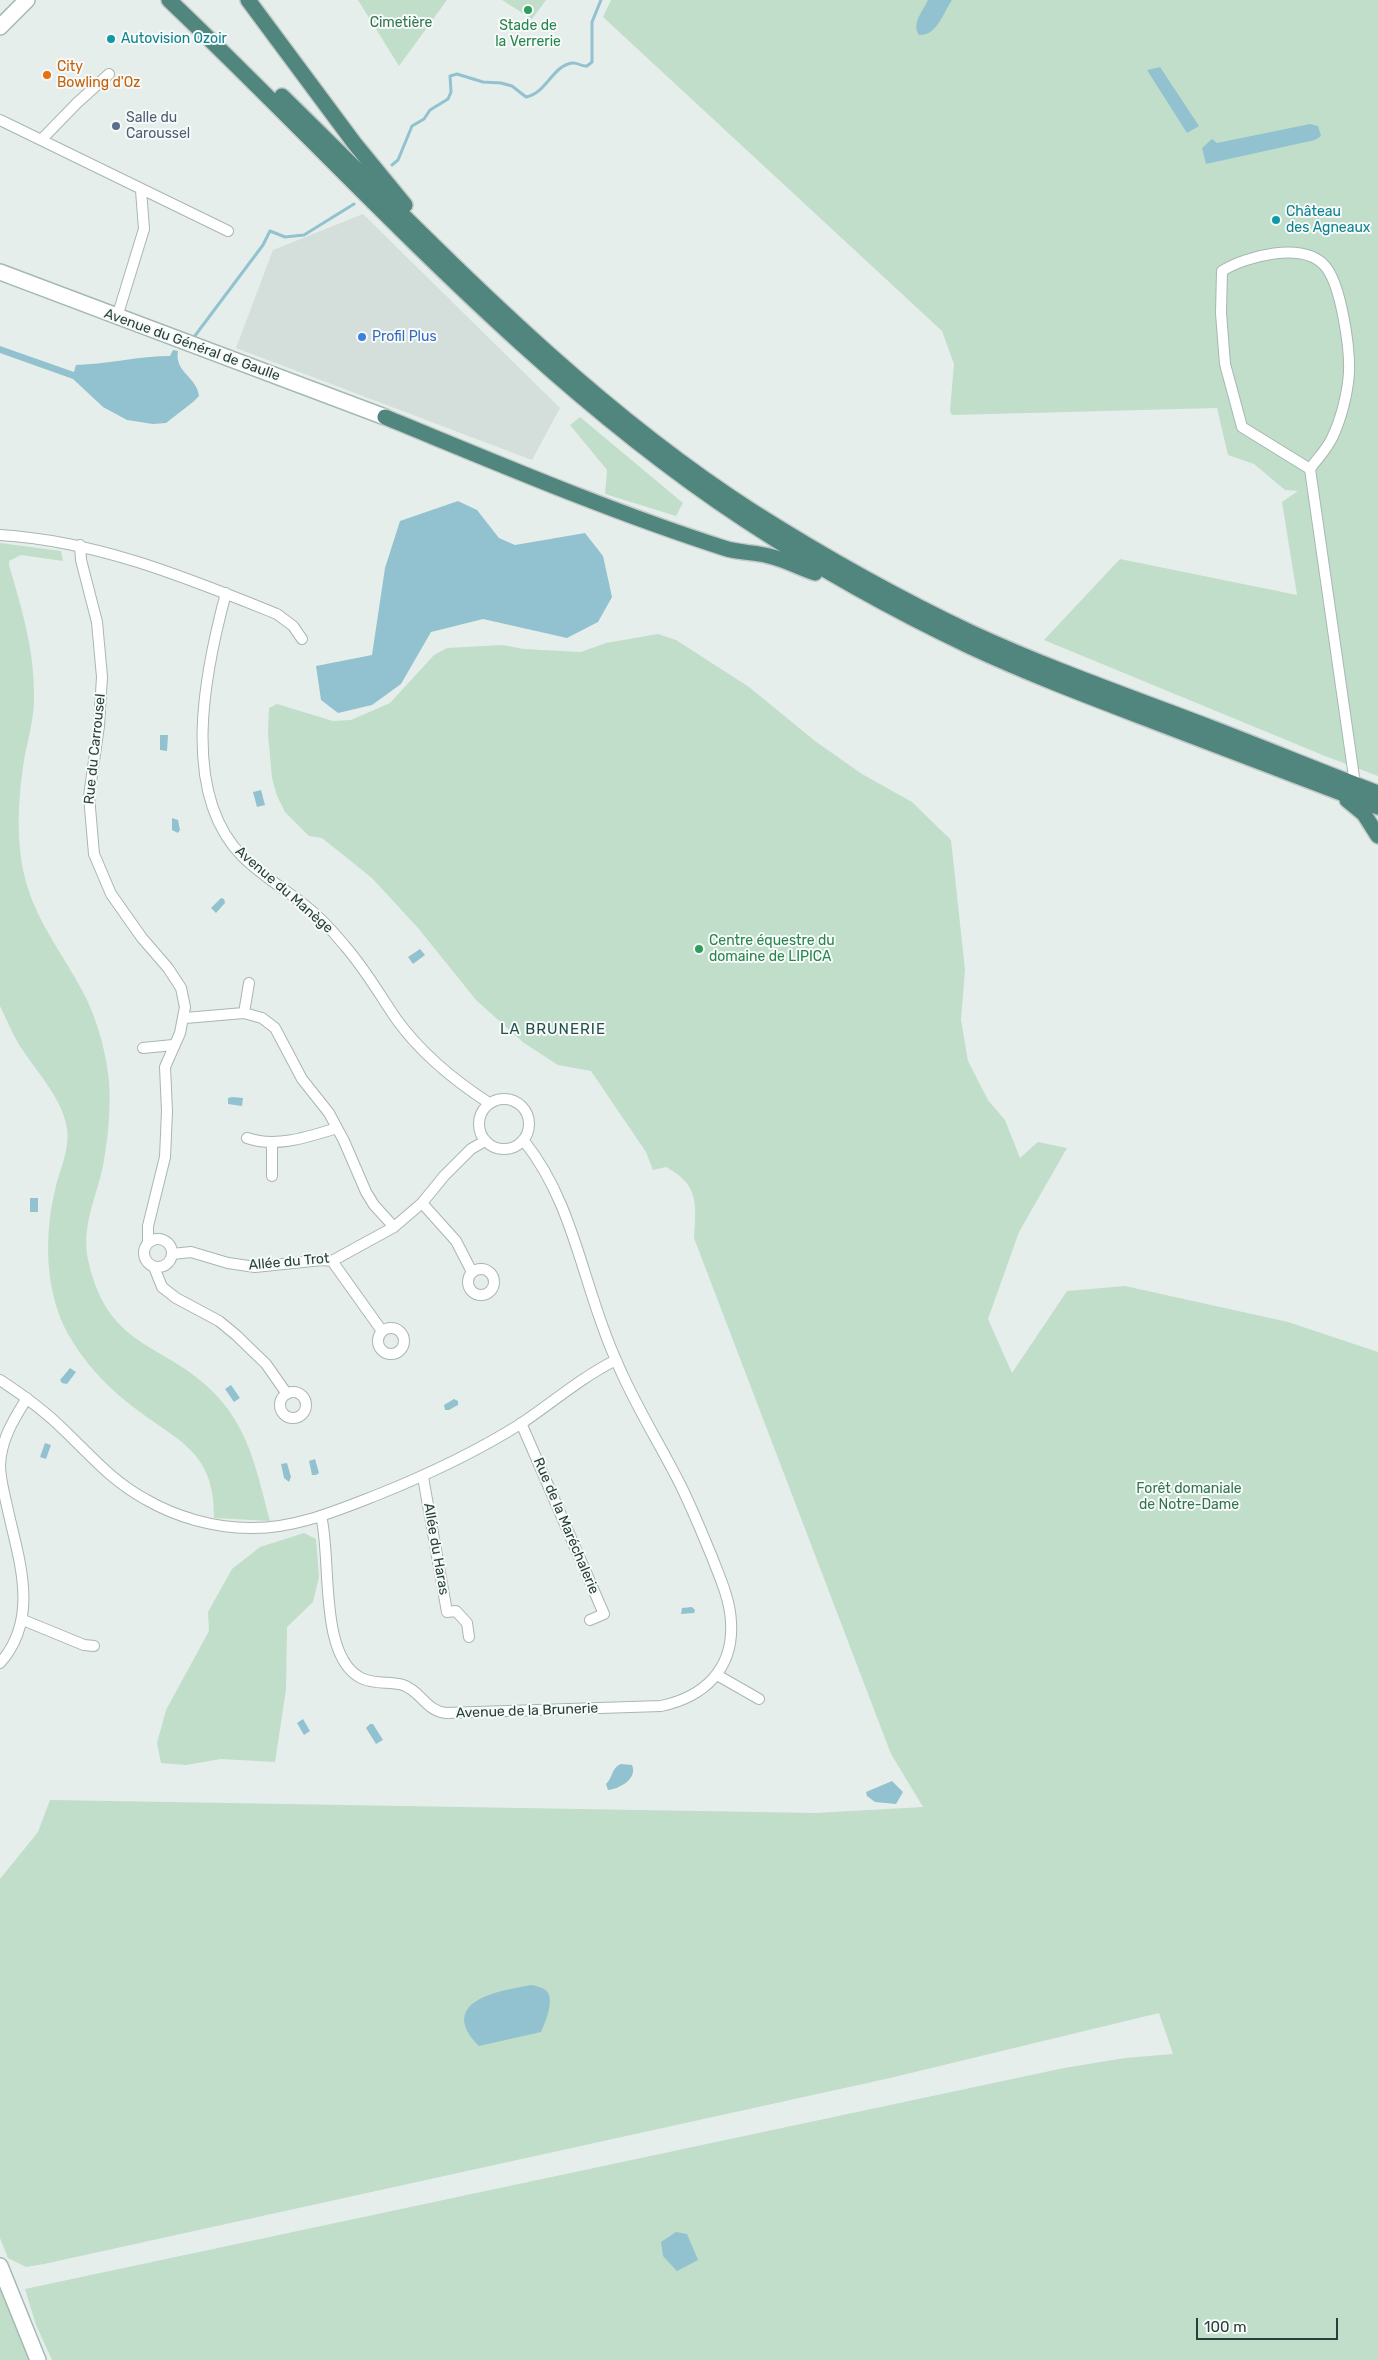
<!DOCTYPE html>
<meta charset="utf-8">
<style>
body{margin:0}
#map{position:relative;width:1378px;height:2360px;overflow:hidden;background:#e6eeeb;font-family:Rubik,sans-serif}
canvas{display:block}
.scale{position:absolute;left:1196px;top:2318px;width:142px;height:22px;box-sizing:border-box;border:2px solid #26403a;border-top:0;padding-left:6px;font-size:15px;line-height:18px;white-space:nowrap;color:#26403a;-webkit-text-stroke:4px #f7faf9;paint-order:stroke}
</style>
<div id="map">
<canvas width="1378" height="2360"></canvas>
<div class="scale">100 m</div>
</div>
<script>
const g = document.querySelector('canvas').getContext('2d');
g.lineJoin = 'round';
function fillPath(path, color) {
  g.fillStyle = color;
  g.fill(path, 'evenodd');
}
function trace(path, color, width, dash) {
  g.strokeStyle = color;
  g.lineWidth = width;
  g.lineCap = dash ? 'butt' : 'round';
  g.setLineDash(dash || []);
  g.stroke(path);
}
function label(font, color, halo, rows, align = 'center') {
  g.font = font + ' Rubik,sans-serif';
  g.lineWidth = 4;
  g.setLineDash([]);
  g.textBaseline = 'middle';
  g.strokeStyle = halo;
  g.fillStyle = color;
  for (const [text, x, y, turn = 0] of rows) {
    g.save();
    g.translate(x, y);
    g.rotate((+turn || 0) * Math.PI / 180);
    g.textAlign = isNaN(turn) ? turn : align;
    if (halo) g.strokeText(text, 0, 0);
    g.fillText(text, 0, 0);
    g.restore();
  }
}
fillPath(new Path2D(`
 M363,214L560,408L532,460L236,348L273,250Z`), '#d4deda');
fillPath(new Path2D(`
 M358,0H447L399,66Z
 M502,0H546L532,19Z
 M611,0H1378V776L1325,756L1044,640L1120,559L1297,595L1282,502L1298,491L1285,490L1254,464L1228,455L1217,408L952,415L950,411L954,364L942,331L603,17Z
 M580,417L683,503L676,516L605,494L607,470L570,425Z
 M0,543L61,551L63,561L21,555L9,561V565C22,609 35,652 34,699C34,722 26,745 23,767C18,802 16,843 25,878C36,923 67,959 87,1000C99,1026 106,1053 109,1081C111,1109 108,1138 103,1166C96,1199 80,1228 89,1264C110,1352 167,1342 217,1396C250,1431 258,1476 270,1521L214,1518C215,1447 173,1440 127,1402C103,1383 83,1360 68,1334C44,1290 44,1233 56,1186C61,1166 70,1149 67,1128C62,1097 34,1069 18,1043C11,1031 6,1018 0,1006Z
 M658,634L676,640L749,687L815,741L862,774L912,802L951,840L965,970L961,1020L968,1061L988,1100L1005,1120L1020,1158L1038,1142L1067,1148L1019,1232L988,1319L1012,1373L1067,1291L1125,1286L1288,1322L1378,1352V2360H52L36,2325L25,2289L1064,2068L1125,2058L1173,2054L1159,2013L890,2078L44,2264L26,2267L8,2258L0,2238V1879L38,1832L50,1800L816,1813L923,1807L891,1754L694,1238C696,1205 700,1185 666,1167L653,1170L646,1152L591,1071L558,1065L524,1043L476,1000L418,928L372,878L322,838L309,836L285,812L277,796L272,778L268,734L269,708L277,704L333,721L351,720L390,703L434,655L447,648L502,645L524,649L581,652L606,643Z
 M304,1533L316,1539L319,1577L313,1602L287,1627L286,1690L275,1762L221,1759L186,1765L161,1763L157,1743L166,1710L209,1631L208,1612L232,1569L260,1547Z
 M0,2283L31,2360H0Z`), '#c0deca');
fillPath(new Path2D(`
 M928,0H952C943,13 937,36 919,35C911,24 923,11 928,0Z
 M1160,67L1199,126L1187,133L1147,70Z
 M1310,124L1318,126L1321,136L1315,140L1206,164L1202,148L1212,139L1217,143Z
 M0,346L74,372L76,365C108,364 139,356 170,356L173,350L178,351C174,372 197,377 199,396L193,402L166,423L153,424L127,420L103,407L73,379L0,353Z
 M458,501L477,510L499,538L515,545L585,533L603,556L612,597L598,622L567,638L483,619L431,632L401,684L372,705L338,713L321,700L316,666L372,655L385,568L400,521Z
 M160,735H168L167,751L160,750Z
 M261,790L265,805L257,807L253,792Z
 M172,818L178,820L180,830L178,833L172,830Z
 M221,898L224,899L225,903L216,913L211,908Z
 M420,949L425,955L413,964L408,957Z
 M232,1097L243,1098L242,1106L228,1104V1098Z
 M30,1198H38V1212H30Z
 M70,1368L76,1372L67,1384L62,1383L60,1380Z
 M231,1385L240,1398L234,1402L225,1389Z
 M454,1399L458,1401V1405L449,1410H445L444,1405Z
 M45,1443L51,1445L46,1459L40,1457Z
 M315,1459L319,1473L316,1475H312L309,1461Z
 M287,1463L291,1477L289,1482L284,1478L281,1464Z
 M692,1607L695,1610L694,1613L681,1614L682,1608Z
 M303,1719L310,1731L304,1735L297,1723Z
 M370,1724H373L383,1740L376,1744L366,1728Z
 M621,1764L632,1765C638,1779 619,1789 608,1790L606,1784C613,1778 611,1768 621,1764Z
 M892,1781L903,1792L896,1804L875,1802L867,1796L866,1792Z
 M532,1985C536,1986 541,1987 544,1989C557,1996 545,2023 541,2032L479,2046C435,2001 501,1990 532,1985Z
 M676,2232L687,2234L698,2260L677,2271L663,2256L661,2242Z`), '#92c2cf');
trace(new Path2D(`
 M392,165L398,160L412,126L424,119L430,110L448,99L451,92L450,76L457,74L483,82L501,83L512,86L526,97C547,93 552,66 572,63C578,62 581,67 587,66L592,62V22L601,0
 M194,337L263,245L270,231L285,237L304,235L354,204`), '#92c2cf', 3);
const minor = new Path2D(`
 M0,120L228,231
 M41,140L77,103L109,74
 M117,317L144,229L141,190
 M1310,469L1242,427L1225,364L1221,313L1222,271C1246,256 1303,241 1325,266C1341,284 1350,348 1349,372C1348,392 1341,420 1332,438C1327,449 1317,459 1310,469L1355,784
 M0,535C98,541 187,578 277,614L293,626L302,639
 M80,545L81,560L97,622L102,677L99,726L89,796L94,854L111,894L142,938L168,968L181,988L185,1007L180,1033L165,1067L167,1111L165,1157L148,1226V1243
 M226,593C205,671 179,793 243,857C260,874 283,888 302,903C318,915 332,930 345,946C365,969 380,995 397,1020C421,1053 455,1081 489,1103
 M244,1013L249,983
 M185,1018L244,1013L262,1018L275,1028L302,1079L329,1113L344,1141L366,1192L374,1205L394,1227
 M143,1048L173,1045
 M479 1124a25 25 0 1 1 50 0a25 25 0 1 1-50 0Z
 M247,1138C276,1148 308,1137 337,1128
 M272,1176V1142
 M422,1203L456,1241L472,1272
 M144 1253a14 14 0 1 1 28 0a14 14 0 1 1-28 0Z
 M172,1254L191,1252L228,1263L255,1267L322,1260L332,1261L394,1227L422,1203L444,1176L471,1149L485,1141
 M332,1261L382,1331
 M154,1267L162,1287L176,1298L219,1321L236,1335L266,1364L287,1394
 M468 1282a13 13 0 1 1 26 0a13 13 0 1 1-26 0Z
 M378 1341a13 13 0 1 1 26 0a13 13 0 1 1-26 0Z
 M0,1380C23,1395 45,1411 65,1431C91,1456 112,1481 145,1499C176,1517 214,1528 250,1528C294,1529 336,1511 377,1495C427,1475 476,1452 522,1423C553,1402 582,1377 616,1360C583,1288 575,1204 524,1141
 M280 1405a13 13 0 1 1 26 0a13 13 0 1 1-26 0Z
 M521,1423L604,1614L590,1620
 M423,1477L447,1612L456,1611L467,1623L469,1637
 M321,1516C332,1558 318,1656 361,1678C375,1685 389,1681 403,1685C421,1691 426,1711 446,1713L661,1706C704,1697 734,1669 731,1622C730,1599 720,1578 712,1557C702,1533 692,1508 680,1484C659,1442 634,1404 616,1360
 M23,1620L84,1645L94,1646
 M0,1663C41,1617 18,1558 7,1506C4,1492 0,1479 0,1465C1,1439 14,1419 27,1398
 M717,1675L759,1699`);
const secondary = new Path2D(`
 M0,27L27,0
 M0,272L385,417
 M0,2266L38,2360`);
const trunk = new Path2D(`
 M169,0C356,178 528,377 745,520C818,568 893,610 971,647C1029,674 1090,697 1150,720C1226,749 1302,778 1378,807
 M248,0L355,144L405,205
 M282,96C432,242 576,398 752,511C823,556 896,597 972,633C1050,669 1131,697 1212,728C1267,749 1322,772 1378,793
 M385,417C497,463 609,511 724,548C739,553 755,552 769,556C786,560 800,568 815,573
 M1347,800L1364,814L1378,836`);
trace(minor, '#a9b6b2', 12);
trace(secondary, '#a5b9b4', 18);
trace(trunk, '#c2cac8', 18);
trace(minor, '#fff', 10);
trace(secondary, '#fff', 15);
trace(trunk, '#50867d', 15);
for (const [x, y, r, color] of [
 [528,10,5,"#2e9e5b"],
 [111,39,5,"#0f9aa8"],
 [47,75,5,"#e8710a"],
 [116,126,5,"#5c6f8a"],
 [1276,220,5,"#0f9aa8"],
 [362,337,5,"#3f7fe0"],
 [699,949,5,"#2e9e5b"]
]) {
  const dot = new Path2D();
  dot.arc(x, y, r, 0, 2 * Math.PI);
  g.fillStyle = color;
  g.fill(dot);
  trace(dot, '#f7faf9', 2);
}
label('14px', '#317550', '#f7faf9', [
 ["Cimetière",401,23],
 ["Forêt domaniale",1189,1489],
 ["de Notre-Dame",1189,1505]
]);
label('14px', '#27864d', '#f7faf9', [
 ["Stade de",528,26],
 ["la Verrerie",528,42],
 ["Centre équestre du",709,941,"left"],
 ["domaine de LIPICA",709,957,"left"]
]);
label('14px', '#0d838f', '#f7faf9', [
 ["Autovision Ozoir",121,39],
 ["Château",1286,212],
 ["des Agneaux",1286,228]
], 'left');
label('14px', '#c56008', '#f7faf9', [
 ["City",57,67],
 ["Bowling d'Oz",57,83]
], 'left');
label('14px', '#4e5e75', '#f7faf9', [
 ["Salle du",126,118],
 ["Caroussel",126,134]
], 'left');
label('14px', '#366cbe', '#f7faf9', [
 ["Profil Plus",372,337]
], 'left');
label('14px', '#26403a', '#f7faf9', [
 ["Avenue du Général de Gaulle",192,345,20],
 ["Rue du Carrousel",95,749,-84],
 ["Avenue du Manège",284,890,41],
 ["Allée du Trot",289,1262,-5],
 ["Rue de la Maréchalerie",566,1526,67],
 ["Allée du Haras",436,1549,80],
 ["Avenue de la Brunerie",527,1711,-2]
]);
g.letterSpacing = '1px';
label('15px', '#225149', '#f7faf9', [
 ["LA BRUNERIE",553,1030]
]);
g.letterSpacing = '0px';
</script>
